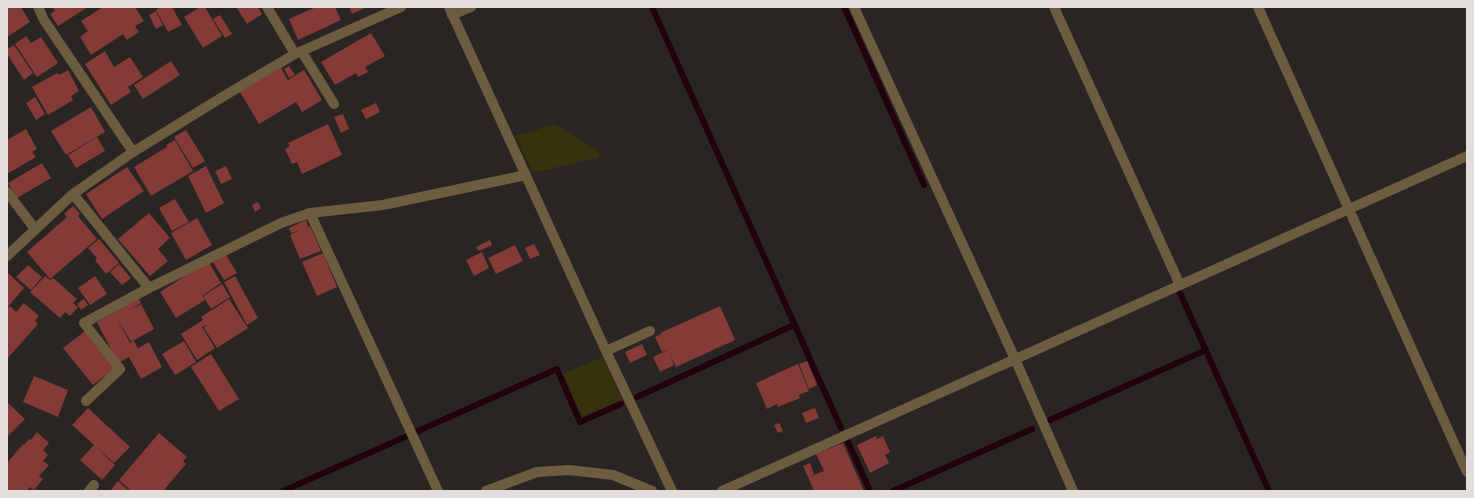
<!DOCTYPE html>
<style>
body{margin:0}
#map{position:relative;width:1474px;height:498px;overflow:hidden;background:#292522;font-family:Rubik,sans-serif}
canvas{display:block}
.frame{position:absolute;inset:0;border:8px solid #e1dedc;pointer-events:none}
</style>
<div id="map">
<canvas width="1474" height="498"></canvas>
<div class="frame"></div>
</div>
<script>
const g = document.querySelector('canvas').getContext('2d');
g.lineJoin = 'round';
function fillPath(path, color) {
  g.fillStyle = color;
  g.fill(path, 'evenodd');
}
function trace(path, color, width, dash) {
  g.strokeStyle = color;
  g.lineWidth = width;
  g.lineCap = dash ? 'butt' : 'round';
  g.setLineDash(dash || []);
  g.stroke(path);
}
fillPath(new Path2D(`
 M555,124L598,151L600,157L533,173L516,136Z
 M603,357L622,400L582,417L563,374Z`), '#35320d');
trace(new Path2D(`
 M652,7L841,428
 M844,7L924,185
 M1180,293L1269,491
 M637,397L794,325
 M1050,420L1206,350
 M418,431L557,369L580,422L621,404
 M848,442L870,491
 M283,491L405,437
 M893,491L1032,429`), '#21010e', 6);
fillPath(new Path2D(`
 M7,7H21L30,22L7,37Z
 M52,7H88L58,26L50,14L55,11Z
 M103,7H135L144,21L135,26L139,32L127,40L123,34L91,55L80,37L88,31L81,21Z
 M160,7H172L182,25L168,32L156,10Z
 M200,7H205L222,36L203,48L184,17Z
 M236,7H258L262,14L247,24Z
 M316,7H335L341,20L298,40L289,19Z
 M349,7H367L352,14Z
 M156,11L163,25L156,29L149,15Z
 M220,15L232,34L225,38L213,19Z
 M371,33L385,56L365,67L368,72L358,77L356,73L335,85L321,62Z
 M26,36L31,43L41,37L58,63L37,77L15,44Z
 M14,45L33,73L24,80L7,54V49Z
 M105,51L114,67L130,57L143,77L128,87L131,92L111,105L85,64Z
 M171,61L180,75L143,99L134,85Z
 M289,66L295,75L289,78L284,69Z
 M281,68L288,80L304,70L322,100L302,112L296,102L259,124L240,92Z
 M68,70L79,91L71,96L73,100L48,115L32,87L57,73L59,75Z
 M35,97L45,114L36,120L26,103Z
 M376,103L380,112L366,119L361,110Z
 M91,107L105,132L66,155L51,131Z
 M343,114L349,129L341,133L334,117Z
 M328,124L342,155L302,174L297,162L292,164L285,149L290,146L288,143Z
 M26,129L37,149L32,152L36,157L7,174V140Z
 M186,130L205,161L193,168L174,137Z
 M97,137L105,151L76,168L68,155Z
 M175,140L193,171L151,196L134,167L167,147L166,145Z
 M42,163L51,178L17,198L8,183Z
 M206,166L224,203L206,213L188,176Z
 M226,166L232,179L221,184L215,171Z
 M127,167L144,191L102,219L86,194Z
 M175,199L189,222L172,231L159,208Z
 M258,202L261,208L255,212L252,205Z
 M73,206L80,214L78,216L97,239L50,279L27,252L67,217L64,214Z
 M149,213L170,238L158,249L168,261L150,276L118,239Z
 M197,218L212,245L186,260L171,233Z
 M306,220L308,227L310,226L321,251L300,259L290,235L298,231L291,233L289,228Z
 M99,239L119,263L106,274L95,260L97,258L88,248Z
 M490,240L492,245L479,251L476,247Z
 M534,244L540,255L530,259L525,248Z
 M515,245L523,261L496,274L488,258Z
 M482,252L489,268L474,276L466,260Z
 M323,253L337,287L317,296L302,262Z
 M226,255L237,273L224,280L213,262Z
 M208,261L221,283L202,296L205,300L176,318L160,292Z
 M119,264L131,278L122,285L110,272Z
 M28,265L42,277L31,290L16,277Z
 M7,272L24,288L7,308Z
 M45,276L50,280L53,278L77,299L73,303L78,307L70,316L65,312L60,318L30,292Z
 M95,276L107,294L90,305L78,288Z
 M235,276L258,318L247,325L224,282Z
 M222,284L230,297L211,309L203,296Z
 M84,299L88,305L81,310L77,304Z
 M139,299L141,303L126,311L141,304L154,329L131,342L116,317L130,343L134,341L138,348L149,342L162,367L141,379L129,357L118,363L97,322Z
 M229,299L248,328L217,348L204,328L206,325L202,327L215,348L197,360L181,334L203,320L201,317Z
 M24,303L39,316L35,321L38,324L7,359V309L10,306L16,312Z
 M720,306L735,340L676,367L670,354L674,365L660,372L653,357L668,350L662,352L655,337L661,334L660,333Z
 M85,331L114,369L93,385L63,348Z
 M184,341L196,362L175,375L162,354Z
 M642,344L647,355L630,363L625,352Z
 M211,354L239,399L219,411L191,367Z
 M807,361L817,385L809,389L799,364Z
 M798,364L809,391L799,395L800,398L778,407L777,404L767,409L756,383Z
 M34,376L68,390L58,417L23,402Z
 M7,402L25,419L7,437Z
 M88,408L130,447L114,463L72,425Z
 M815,408L819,418L806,423L802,413Z
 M779,423L783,431L778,433L774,425Z
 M37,432L49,443L43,450L48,455L43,461L49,465L39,476L43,479L34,490L30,487L27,491H7V463L23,444L24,445L29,439L31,440Z
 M159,433L187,457L183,461L186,464L163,491H131L119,480Z
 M876,436L877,439L883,436L890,452L885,455L889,463L870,473L857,445Z
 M843,443L864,491H814L808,477L824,471L816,454Z
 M94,445L115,465L102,480L80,460Z
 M810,463L814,474L808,477L803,466Z
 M118,481L129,491H110Z`), '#843a36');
trace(new Path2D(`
 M38,7L44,20L133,152
 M267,7L295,54
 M449,7L606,351L672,491
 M854,7L1015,359L1073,491
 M1054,7L1180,285
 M1258,7L1467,472
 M452,15L471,7
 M302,52L334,104
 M7,192L35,229
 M73,194L149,288
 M310,213L438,491
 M7,256L73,194L133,152L229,93L295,54L401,7
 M606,351L650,331
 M86,401L120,369L84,323L149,288L281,223L310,213L383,205L526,175
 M89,491L94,485
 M486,491L537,472L569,470L613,475L652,491
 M722,491L1467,156`), '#6e5c41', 10);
</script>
